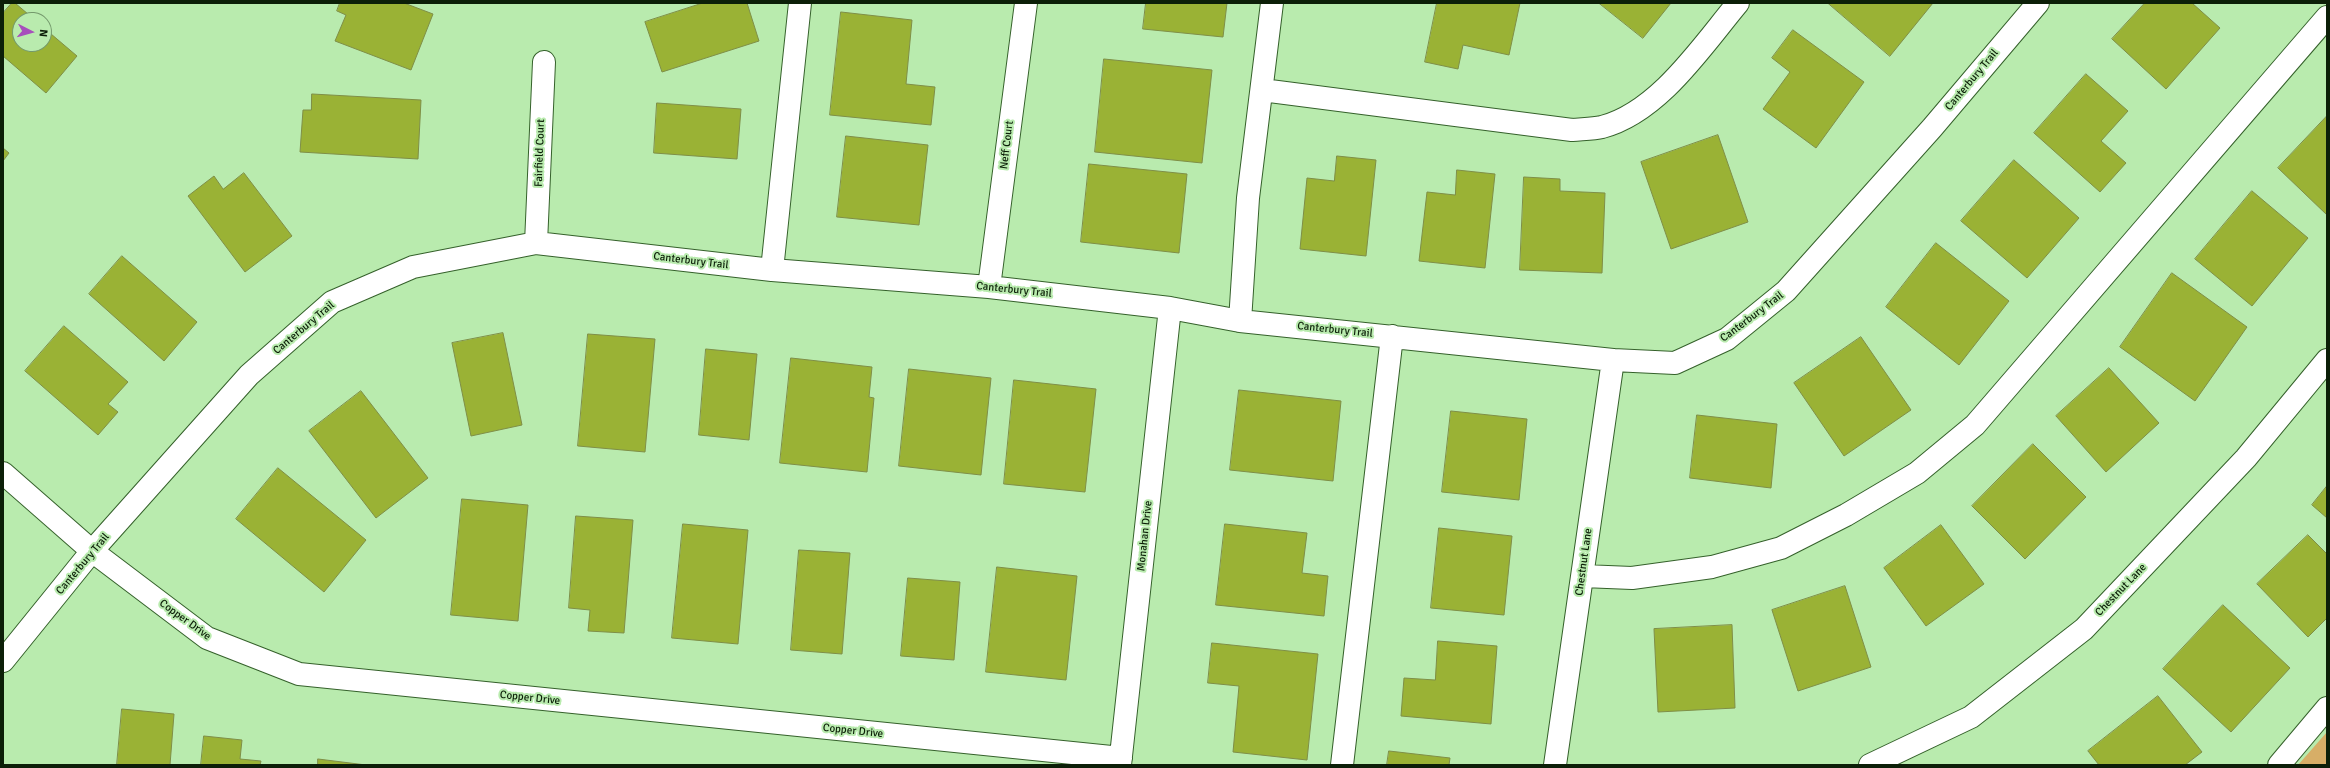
<!DOCTYPE html>
<style>
body{margin:0}
#map{position:relative;width:2330px;height:768px;overflow:hidden;background:#b9ebae;font-family:Signika,sans-serif}
canvas{display:block}
.frame{position:absolute;inset:0;border:4px solid #0c1f08;pointer-events:none}
.north{position:absolute;left:12px;top:12px;width:40px;height:40px;box-sizing:border-box;background:#b9ebae;border:1px solid #74996c;border-radius:50%;rotate:96deg;font-size:11px;font-weight:700;line-height:16px;text-align:center;color:#0c1f08}
.north::after{content:'';display:block;margin:auto;width:14px;height:18px;background:#a74fbc;clip-path:polygon(50% 0,100% 100%,50% 72%,0 100%)}
</style>
<div id="map">
<canvas width="2330" height="768"></canvas>
<div class="frame"></div>
<div class="north">N</div>
</div>
<script>
const g = document.querySelector('canvas').getContext('2d');
g.lineJoin = 'round';
function fillPath(path, color) {
  g.fillStyle = color;
  g.fill(path, 'evenodd');
}
function trace(path, color, width, dash) {
  g.strokeStyle = color;
  g.lineWidth = width;
  g.lineCap = dash ? 'butt' : 'round';
  g.setLineDash(dash || []);
  g.stroke(path);
}
function label(font, color, halo, rows, align = 'center') {
  g.font = font + ' Signika,sans-serif';
  g.lineWidth = 4;
  g.setLineDash([]);
  g.textBaseline = 'middle';
  g.strokeStyle = halo;
  g.fillStyle = color;
  for (const [text, x, y, turn = 0] of rows) {
    g.save();
    g.translate(x, y);
    g.rotate((+turn || 0) * Math.PI / 180);
    g.textAlign = isNaN(turn) ? turn : align;
    if (halo) g.strokeText(text, 0, 0);
    g.fillText(text, 0, 0);
    g.restore();
  }
}
fillPath(new Path2D(`
 M2327,732V765H2298Z`), '#d7ae67');
const building = new Path2D(`
 M12,3H15L35,20H20V44H44V28L77,56L46,93L3,56V13Z
 M340,3H404L433,14L411,70L335,41L346,15L337,11Z
 M703,3H747L759,41L662,72L645,22Z
 M1146,3H1227L1223,37L1143,29Z
 M1437,3H1520L1509,55L1463,45L1458,69L1425,62Z
 M1599,3H1671L1643,38Z
 M1828,3H1933L1890,56Z
 M2145,3H2192L2220,28L2166,89L2112,39Z
 M841,12L912,20L906,84L935,87L931,125L830,115Z
 M1793,30L1864,82L1816,148L1763,109L1790,72L1772,58Z
 M1104,59L1212,70L1202,163L1095,152Z
 M2086,74L2128,111L2101,141L2126,163L2100,192L2034,133Z
 M312,94L421,100L418,159L300,152L303,110H311Z
 M657,103L741,109L737,159L654,153Z
 M2327,116V215L2278,168Z
 M1718,135L1748,222L1671,249L1641,162Z
 M846,136L928,145L919,225L837,217Z
 M3,148L9,153L3,161Z
 M1337,156L1376,160L1366,256L1300,249L1307,178L1334,181Z
 M2014,160L2079,218L2027,278L1961,221Z
 M1089,164L1187,174L1179,253L1081,242Z
 M1457,170L1495,174L1485,268L1419,261L1427,192L1455,195Z
 M244,173L292,236L245,272L188,196L214,176L223,189Z
 M1524,177L1560,179V191L1605,193L1602,273L1520,270Z
 M2252,191L2308,238L2252,306L2195,259Z
 M1936,243L2009,301L1959,365L1886,307Z
 M122,256L197,322L164,361L89,294Z
 M2172,273L2247,327L2195,401L2120,347Z
 M64,326L128,382L108,404L118,412L98,435L25,371Z
 M503,333L522,425L471,436L452,343Z
 M588,334L655,339L645,452L578,446Z
 M1861,337L1911,410L1844,456L1794,383Z
 M706,349L757,354L749,440L699,435Z
 M791,358L872,367L869,397L874,398L867,472L780,463Z
 M2109,368L2159,423L2106,472L2056,416Z
 M909,369L991,378L981,475L899,466Z
 M1014,380L1096,389L1085,492L1004,484Z
 M1239,390L1341,401L1333,481L1230,470Z
 M361,391L428,478L376,518L309,431Z
 M1451,411L1527,419L1519,500L1442,492Z
 M1697,415L1777,424L1771,488L1690,478Z
 M2033,444L2086,497L2025,559L1972,506Z
 M278,468L366,540L324,592L236,519Z
 M2327,486V518L2312,505Z
 M462,499L528,505L518,621L451,615Z
 M576,516L633,520L624,633L588,631L590,610L569,608Z
 M683,524L748,530L738,644L672,638Z
 M1225,524L1307,533L1302,573L1328,576L1324,616L1216,605Z
 M1941,525L1984,584L1926,626L1884,568Z
 M1439,528L1512,536L1504,615L1431,608Z
 M2308,535L2327,554V618L2308,637L2257,584Z
 M799,550L850,553L842,654L791,650Z
 M997,567L1077,576L1066,680L986,672Z
 M908,578L960,582L954,660L901,656Z
 M1845,586L1871,667L1798,691L1772,610Z
 M2223,605L2290,668L2231,732L2163,669Z
 M1732,625L1735,708L1658,712L1654,629Z
 M1438,641L1497,646L1491,724L1401,716L1404,678L1435,680Z
 M1212,643L1318,654L1307,760L1233,752L1239,686L1208,683Z
 M2158,696L2202,752L2185,765H2099L2088,751Z
 M122,709L174,714L170,765H117Z
 M204,736L242,740L240,759L261,761L260,765H201Z
 M1389,751L1450,758L1449,765H1387Z
 M318,759L366,765H318Z`);
fillPath(building, '#9ab235');
trace(building, '#7e8e47', 1);
const minor = new Path2D(`
 M1262,90L1572,130C1582,129 1593,129 1602,127C1659,112 1702,46 1738,3
 M536,243L544,62
 M772,270L800,3
 M989,287L1026,3
 M1240,321L1248,198L1272,3
 M3,473L92,551L207,638L299,674L1121,758
 M1583,576L1632,578L1712,567L1781,548L1846,515L1917,473L1975,425L2327,17
 M3,661L92,551L249,375L332,302L413,267L536,243L772,270L989,287L1170,308L1240,321L1613,360L1675,363L1727,339L1786,291L1932,128L2038,3
 M1120,765L1170,308
 M1342,765L1392,336
 M1555,765L1613,360
 M1870,765L1971,717L2084,629L2246,458L2327,360
 M2279,765L2327,708`);
trace(minor, '#35612b', 24);
trace(minor, '#fff', 22);
label('11px', '#0c1f08', '#b9ebae', [
 ["Canterbury Trail",1972,80,-50],
 ["Neff Court",1007,145,-83],
 ["Fairfield Court",540,153,-88],
 ["Canterbury Trail",691,261,7],
 ["Canterbury Trail",1014,290,6],
 ["Canterbury Trail",1752,317,-37],
 ["Canterbury Trail",304,328,-40],
 ["Canterbury Trail",1335,330,6],
 ["Monahan Drive",1145,536,-84],
 ["Chestnut Lane",1584,562,-82],
 ["Canterbury Trail",83,564,-50],
 ["Chestnut Lane",2121,590,-46],
 ["Copper Drive",185,620,36],
 ["Copper Drive",530,698,6],
 ["Copper Drive",853,731,6]
]);
</script>
